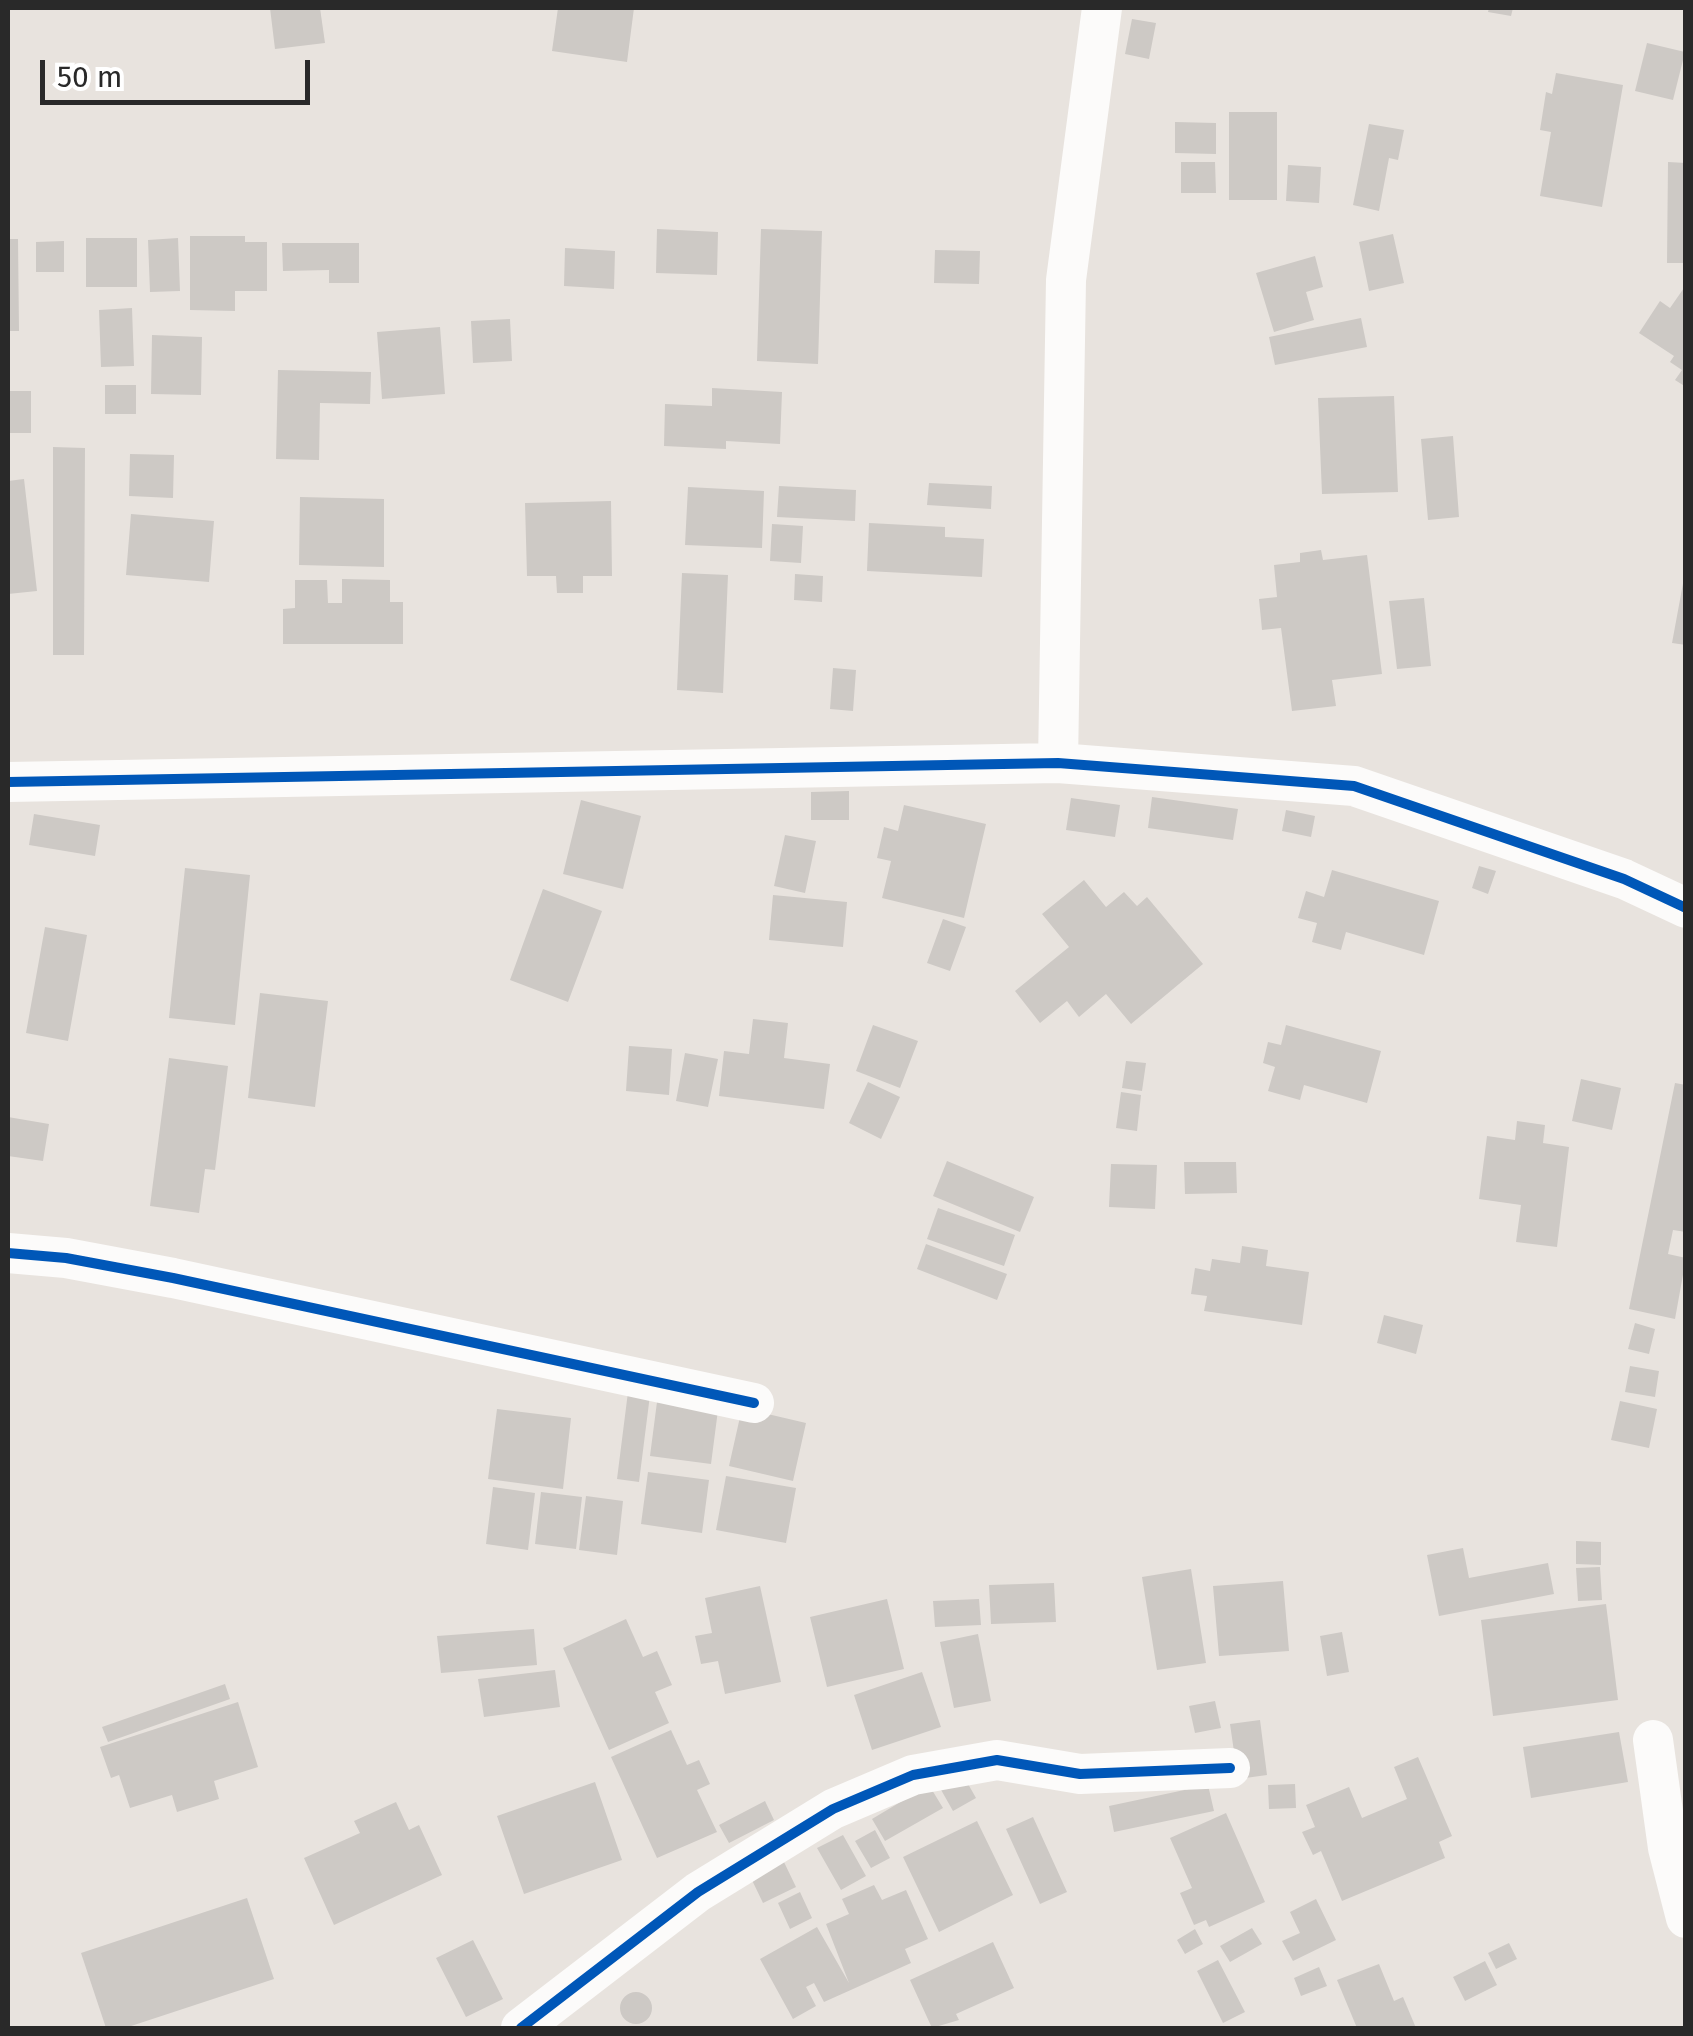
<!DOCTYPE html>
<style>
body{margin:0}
#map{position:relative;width:1693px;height:2036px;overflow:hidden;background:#e8e3de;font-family:"Fira Sans",sans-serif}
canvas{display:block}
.frame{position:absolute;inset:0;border:10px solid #292929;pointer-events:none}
.scale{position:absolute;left:40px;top:60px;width:270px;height:45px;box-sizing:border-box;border:5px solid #292929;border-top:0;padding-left:12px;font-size:30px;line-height:35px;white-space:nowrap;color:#292929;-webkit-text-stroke:8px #fff;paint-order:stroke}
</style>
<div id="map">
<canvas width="1693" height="2036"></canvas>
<div class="frame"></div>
<div class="scale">50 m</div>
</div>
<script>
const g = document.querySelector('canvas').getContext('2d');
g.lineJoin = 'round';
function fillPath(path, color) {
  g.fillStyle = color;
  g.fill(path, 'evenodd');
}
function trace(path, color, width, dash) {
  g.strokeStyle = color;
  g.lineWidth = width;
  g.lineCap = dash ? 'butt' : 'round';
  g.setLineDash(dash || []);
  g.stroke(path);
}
fillPath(new Path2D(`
 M270,8H320L325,43L275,49Z
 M558,8H634L627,62L552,51Z
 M1489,8H1513L1511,16L1488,12Z
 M1132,19L1156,23L1149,59L1125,54Z
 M1647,43L1685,52L1673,100L1635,91Z
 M1556,73L1623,85L1602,207L1540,196L1551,132L1540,130L1546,92L1552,94Z
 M1229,112H1277V200H1229Z
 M1175,122L1216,123V154L1175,153Z
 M1369,124L1404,130L1398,160L1389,158L1379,211L1353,205Z
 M1181,162H1215L1216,193H1181Z
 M1668,162L1686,163V263H1667Z
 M1288,165L1321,167L1319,203L1286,201Z
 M657,229L718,232L717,275L656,273Z
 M761,229L822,231L818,364L757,361Z
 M1393,234L1404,283L1369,291L1359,242Z
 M190,236H245V242H267V291H235V311L190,310Z
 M86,238H137V287H86Z
 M178,238L180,291L150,292L148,240Z
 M8,239H18L19,331H8Z
 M64,241V272H36V242Z
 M282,243H359V283H329V270L283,271Z
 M565,248L615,251L614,289L564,286Z
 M935,250L980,251L979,284L934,283Z
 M1315,256L1323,287L1306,292L1314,320L1274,332L1256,273Z
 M1686,285V387L1675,380L1682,370L1670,362L1674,356L1639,333L1660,301L1670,308Z
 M132,308L134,366L101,367L99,310Z
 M1361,318L1367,347L1275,365L1269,337Z
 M510,319L512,361L473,363L471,321Z
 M440,327L445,394L382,399L377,332Z
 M152,335L202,337L201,395L151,394Z
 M278,370L371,372L370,404L320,403L319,460L276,459Z
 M105,385H136V414H105Z
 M712,388L782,392L780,444L726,441V449L664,446L665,404L712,406Z
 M8,391H31V433H8Z
 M1394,396L1398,492L1322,494L1318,398Z
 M1453,436L1459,517L1428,520L1421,439Z
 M53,447L85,448L84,655H53Z
 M130,454L174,455L173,498L129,496Z
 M24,479L37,591L8,594V481Z
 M929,483L992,486L991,509L927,505Z
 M779,486L856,490L855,521L777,517Z
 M688,487L764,491L762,548L685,545Z
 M300,497L384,499V567L299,565Z
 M611,501L612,576H583V593H557L556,576H527L525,503Z
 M131,514L214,521L209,582L126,575Z
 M869,523L945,527V537L984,539L982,577L867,571Z
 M772,524L803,526L801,563L770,561Z
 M1321,550L1323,560L1367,555L1382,674L1332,680L1336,706L1292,711L1281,628L1262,630L1259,599L1277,597L1274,565L1300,562V553Z
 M682,573L728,575L723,693L677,690Z
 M795,574L823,576L822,602L794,600Z
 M1684,578H1686V645L1672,643Z
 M342,579L390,580V602H403V644H283V609L295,608V580H327L328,603H342Z
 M1424,598L1431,666L1397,669L1389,601Z
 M833,668L856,670L853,711L830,709Z
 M849,791V820H811V792Z
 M1152,797L1238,809L1233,840L1148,828Z
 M1071,798L1120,805L1115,837L1066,830Z
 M581,800L641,816L623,889L563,874Z
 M904,805L986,824L964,918L882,898L891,861L877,858L884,827L898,831Z
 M1286,810L1315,816L1311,837L1282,831Z
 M34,814L100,825L95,856L29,845Z
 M785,835L816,841L805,893L774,886Z
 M1479,866L1496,871L1488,894L1472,888Z
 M185,868L250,875L235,1025L169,1018Z
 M1332,870L1439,901L1424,955L1346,932L1341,950L1312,942L1317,923L1298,918L1306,891L1324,897Z
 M1084,880L1106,907L1124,892L1137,906L1147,897L1203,964L1131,1024L1106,994L1079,1017L1067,1001L1040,1023L1015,991L1069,947L1042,914Z
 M543,889L602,911L568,1002L510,980Z
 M773,895L847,902L843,947L769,940Z
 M943,919L966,927L950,971L927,963Z
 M45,927L87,935L68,1041L26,1033Z
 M260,993L328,1001L315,1107L248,1098Z
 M753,1019L788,1023L784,1058L830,1064L824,1109L719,1096L724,1051L749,1054Z
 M873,1025L918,1041L900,1088L856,1071Z
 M1286,1025L1381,1051L1367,1103L1304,1085L1300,1100L1268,1091L1275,1067L1263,1063L1268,1042L1281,1045Z
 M629,1046L672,1049L669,1095L626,1091Z
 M685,1053L718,1059L708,1107L676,1101Z
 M169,1058L228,1066L215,1170L205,1169L199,1213L150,1206Z
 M1126,1061L1146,1063L1142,1091L1122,1088Z
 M1581,1079L1621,1088L1612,1130L1572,1121Z
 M868,1082L900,1097L881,1139L849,1123Z
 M1675,1083L1686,1085V1232L1673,1230L1668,1254L1686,1258L1675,1319L1629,1309Z
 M1121,1092L1141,1095L1137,1131L1116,1128Z
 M8,1117L49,1124L43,1161L8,1156Z
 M1517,1121L1545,1125L1543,1143L1569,1147L1557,1247L1516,1242L1521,1205L1479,1199L1487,1136L1515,1140Z
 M947,1161L1034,1197L1020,1232L933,1196Z
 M1184,1162H1236L1237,1193L1185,1194Z
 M1111,1164L1157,1165L1155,1209L1109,1207Z
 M938,1208L1015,1235L1004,1266L927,1239Z
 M926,1244L1007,1274L997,1300L917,1269Z
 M1242,1246L1268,1250L1266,1266L1309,1272L1302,1325L1204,1311L1207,1296L1191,1294L1195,1268L1210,1271L1212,1259L1240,1263Z
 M1384,1315L1423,1325L1416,1354L1377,1343Z
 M1635,1323L1655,1329L1649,1354L1628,1349Z
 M1630,1366L1659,1371L1655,1397L1625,1392Z
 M628,1392L650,1395L639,1482L617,1479Z
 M1620,1401L1657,1409L1649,1448L1611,1440Z
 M657,1402L718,1410L711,1464L650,1456Z
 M742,1408L806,1423L793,1481L729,1466Z
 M497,1409L571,1418L563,1489L488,1479Z
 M648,1472L709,1480L702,1533L641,1524Z
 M726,1476L796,1488L786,1543L716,1530Z
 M493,1487L535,1493L528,1550L486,1544Z
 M541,1492L582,1497L576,1549L535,1544Z
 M586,1496L623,1501L617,1555L579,1550Z
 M1576,1541L1601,1542V1565L1576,1564Z
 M1463,1548L1469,1578L1548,1563L1554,1594L1439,1616L1427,1555Z
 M1600,1567L1602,1600L1578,1601L1576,1568Z
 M1191,1569L1206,1663L1157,1670L1142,1577Z
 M1283,1581L1289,1651L1219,1656L1213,1586Z
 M1054,1583L1056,1622L991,1624L989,1585Z
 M760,1586L781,1682L725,1694L718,1661L701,1664L695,1636L712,1633L705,1598Z
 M887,1599L904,1669L827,1687L810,1617Z
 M979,1599L981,1625L935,1627L933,1601Z
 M1606,1604L1618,1700L1493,1716L1481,1620Z
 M626,1619L643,1657L657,1651L672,1685L655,1692L669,1723L609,1750L563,1648Z
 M534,1629L537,1665L441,1673L437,1636Z
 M1342,1632L1349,1672L1327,1676L1320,1636Z
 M978,1634L991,1701L954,1708L940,1642Z
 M555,1670L560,1707L484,1717L478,1679Z
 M922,1672L941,1727L872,1750L854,1695Z
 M225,1684L230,1699L108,1742L102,1727Z
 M1215,1701L1221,1728L1195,1733L1189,1706Z
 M238,1702L258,1767L214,1781L219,1799L177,1812L172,1795L130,1808L119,1775L111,1778L100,1747Z
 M1260,1720L1267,1775L1238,1779L1230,1724Z
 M671,1730L687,1765L699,1760L710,1784L697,1790L717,1832L657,1858L611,1757Z
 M1619,1732L1628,1782L1531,1798L1523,1747Z
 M1418,1757L1452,1836L1439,1842L1445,1858L1342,1901L1321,1851L1313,1855L1302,1832L1315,1827L1306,1805L1349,1787L1362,1818L1407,1799L1394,1767Z
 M963,1775L976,1798L953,1811L940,1788Z
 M595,1782L622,1860L524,1894L497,1816Z
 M1295,1784L1296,1808L1269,1809L1268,1785Z
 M929,1785L943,1808L885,1841L872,1819Z
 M1208,1785L1214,1811L1114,1832L1109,1806Z
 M765,1801L774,1820L729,1843L719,1825Z
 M396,1802L409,1830L419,1825L442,1875L334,1925L304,1858L360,1833L354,1821Z
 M1226,1813L1265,1902L1209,1927L1206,1920L1194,1925L1180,1893L1192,1888L1170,1838Z
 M1033,1817L1067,1892L1040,1904L1006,1829Z
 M977,1821L1013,1895L939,1932L903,1857Z
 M875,1830L890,1858L871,1868L855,1841Z
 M843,1835L866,1876L841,1890L817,1848Z
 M783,1860L796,1887L763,1903L750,1876Z
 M874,1885L882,1900L906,1890L928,1939L905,1949L911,1963L824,2002L814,1983L806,1987L816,2006L793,2019L760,1959L817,1927L849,1983L826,1924L849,1914L842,1899Z
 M800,1892L812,1918L790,1929L778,1903Z
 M247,1898L274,1979L125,2028H106L81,1953Z
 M1316,1899L1336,1940L1293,1961L1282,1941L1300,1933L1290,1912Z
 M1252,1928L1262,1944L1230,1962L1220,1946Z
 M1195,1929L1203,1944L1185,1954L1177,1940Z
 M473,1940L503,1999L466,2017L436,1958Z
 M993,1942L1014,1988L956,2014L959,2020L932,2028L910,1980Z
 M1509,1943L1517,1959L1496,1969L1488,1953Z
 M1218,1960L1245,2012L1223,2023L1197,1971Z
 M1485,1961L1497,1985L1465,2001L1453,1977Z
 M1379,1964L1394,2001L1403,1997L1416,2028H1357L1337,1980Z
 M1319,1967L1327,1986L1301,1996L1294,1978Z
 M620 2008a16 16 0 1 1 32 0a16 16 0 1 1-32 0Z`), '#cdc9c5');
trace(new Path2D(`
 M1058,763L1066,280L1102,8
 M8,782L1058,763L1354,786L1624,879L1686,908
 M8,1253L66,1258L173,1278L754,1403
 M1653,1740L1668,1848L1686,1918
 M521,2028L698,1892L833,1809L913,1775L997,1760L1080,1774L1230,1768`), '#fcfbfa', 40);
trace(new Path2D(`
 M8,782L1058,763L1354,786L1624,879L1686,908
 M8,1253L66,1258L173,1278L754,1403
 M521,2028L698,1892L833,1809L913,1775L997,1760L1080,1774L1230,1768`), '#0057b8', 10);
</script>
